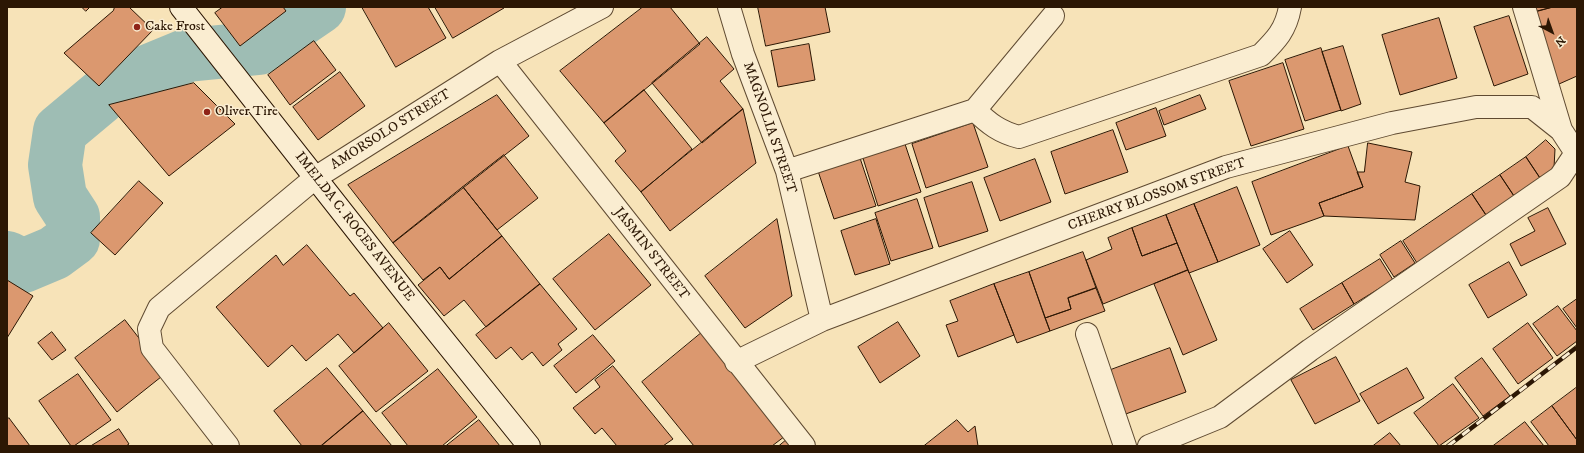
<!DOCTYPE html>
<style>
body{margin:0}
#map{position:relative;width:1584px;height:453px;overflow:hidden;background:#f7e3b8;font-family:"IM FELL DW Pica",serif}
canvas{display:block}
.frame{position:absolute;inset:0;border:8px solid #2c1704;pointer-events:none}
.north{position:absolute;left:1532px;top:12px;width:40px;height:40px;-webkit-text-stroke:3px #faedd1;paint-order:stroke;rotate:139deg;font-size:11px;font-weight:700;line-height:16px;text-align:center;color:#2c1704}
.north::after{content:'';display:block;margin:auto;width:14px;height:18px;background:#2c1704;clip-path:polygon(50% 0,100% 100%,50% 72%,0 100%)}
</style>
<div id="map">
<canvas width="1584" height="453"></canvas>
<div class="frame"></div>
<div class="north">N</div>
</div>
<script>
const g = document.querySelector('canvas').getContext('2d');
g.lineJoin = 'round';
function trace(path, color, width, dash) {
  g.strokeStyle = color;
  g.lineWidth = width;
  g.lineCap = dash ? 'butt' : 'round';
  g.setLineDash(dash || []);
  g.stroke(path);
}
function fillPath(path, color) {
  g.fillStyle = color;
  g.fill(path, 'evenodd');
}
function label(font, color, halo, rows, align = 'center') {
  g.font = font + ' "IM FELL DW Pica",serif';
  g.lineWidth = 3;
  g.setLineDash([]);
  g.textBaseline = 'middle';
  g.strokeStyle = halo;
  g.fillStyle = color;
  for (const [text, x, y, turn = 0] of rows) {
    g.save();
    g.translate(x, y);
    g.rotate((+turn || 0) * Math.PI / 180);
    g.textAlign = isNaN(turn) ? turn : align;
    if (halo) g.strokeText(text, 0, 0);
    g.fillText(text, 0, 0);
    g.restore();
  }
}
trace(new Path2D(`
 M7,258L23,266L54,253L73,239V217L60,197L55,165L60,131L115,85L188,55L259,48L319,7`), '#9ebdb4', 54);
const building = new Path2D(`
 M82,7H90L86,11Z
 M115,7H129L153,30L99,86L64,53L113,11Z
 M223,7H283L286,11L240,46L215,13Z
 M362,7H428L446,38L396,67Z
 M435,7H504V8L453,38Z
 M643,7H670L700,44L604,123L560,71Z
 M758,7H825L830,32L766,46Z
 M1529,7H1553L1531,13Z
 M1553,7H1577V76L1559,84L1531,13Z
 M1509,16L1528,74L1494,86L1474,27Z
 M1439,18L1457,78L1400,95L1382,35Z
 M707,37L734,69L720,81L743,109L702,143L652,83Z
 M314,41L336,70L290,105L268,75Z
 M809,44L815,80L778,87L771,51Z
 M1343,46L1361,104L1341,111L1322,52Z
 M1321,48L1341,110L1305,121L1285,60Z
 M1283,63L1304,129L1251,146L1229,81Z
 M340,72L365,106L318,140L293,107Z
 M194,83L235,124L169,176L109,105Z
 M644,90L692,149L641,192L615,161L626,151L604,123Z
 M497,95L529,136L393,243L348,185Z
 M1200,95L1206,109L1164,125L1159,111Z
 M1156,108L1166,136L1126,150L1116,123Z
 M743,109L756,163L670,231L641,192Z
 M973,123L988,167L926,188L912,144Z
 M1113,130L1128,172L1065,194L1051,152Z
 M1546,140L1555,149L1554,168L1540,178L1526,157Z
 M904,141L921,192L878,206L862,155Z
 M1368,143L1412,152L1405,182L1420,186L1415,220L1324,216L1319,203L1363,187L1357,172H1364Z
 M1348,146L1363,187L1319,203L1324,216L1271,235L1252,182Z
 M504,155L538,198L497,230L463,187Z
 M859,155L876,206L834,219L817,168Z
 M1526,157L1540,178L1514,196L1500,175Z
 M1035,159L1051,202L1000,221L984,178Z
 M1500,175L1514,196L1486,215L1472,194Z
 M139,181L163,203L115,255L91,233Z
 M972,182L988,231L939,247L924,198Z
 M463,187L502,236L449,279L440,267L423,280L393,243Z
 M1237,187L1260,245L1218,262L1194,204Z
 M1472,194L1486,215L1417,263L1403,241Z
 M917,199L933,248L891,261L875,213Z
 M1194,204L1218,262L1189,273L1166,215Z
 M1548,208L1566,244L1521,266L1510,244L1535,231L1528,218Z
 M1166,215L1177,243L1142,256L1132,228Z
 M777,219L792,296L745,328L705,276Z
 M876,219L890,264L855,275L841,231Z
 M1132,228L1142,256L1177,243L1188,270L1103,304L1086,260L1112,249L1108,238Z
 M1290,231L1313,265L1287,283L1263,249Z
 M609,234L651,285L595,330L553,279Z
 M502,236L540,284L486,327L464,300L444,316L418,285L440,267L449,279Z
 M1401,241L1415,263L1394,277L1380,255Z
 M307,245L350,296L354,293L383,328L354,353L338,334L306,361L292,345L268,367L216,307L276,255L283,265Z
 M1083,252L1096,288L1068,298L1071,309L1045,318L1029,272Z
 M1380,259L1393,280L1354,304L1342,283Z
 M1509,262L1527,295L1488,318L1469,285Z
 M1188,270L1217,340L1183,355L1154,284Z
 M1029,272L1050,331L1017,343L994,284Z
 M7,280L33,296L7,338Z
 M1342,283L1354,304L1313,330L1300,309Z
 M540,284L577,329L558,344L562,350L543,366L532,352L522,360L511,347L496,359L476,335Z
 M994,284L1014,335L958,357L946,325L958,321L950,301Z
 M1096,288L1105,311L1050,331L1045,318L1071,309L1068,298Z
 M1577,299V328L1563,309Z
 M1558,306L1577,331V341L1557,356L1533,324Z
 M125,320L166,373L117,412L75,358Z
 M898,322L920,356L880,383L858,347Z
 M389,323L428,371L376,412L339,366Z
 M1528,323L1553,358L1518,384L1493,349Z
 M705,330L789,433L772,446H694L642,382Z
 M52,332L66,350L52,360L38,343Z
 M593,335L615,361L576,393L554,366Z
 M1170,348L1186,392L1123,415L1108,371Z
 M1336,357L1360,401L1315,424L1291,380Z
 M1482,358L1510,396L1483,416L1455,378Z
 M613,366L673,439L663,446H617L602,428L595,434L573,408L600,387L595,380Z
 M327,368L363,411L321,446H302L274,411Z
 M1407,368L1424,398L1378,424L1360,394Z
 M438,369L477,417L442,446H408L382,413Z
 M78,374L111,420L74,446H71L39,401Z
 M1453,384L1479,418L1439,446L1414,413Z
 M1576,388L1577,389V440L1552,406Z
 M1552,406L1577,440V446H1549L1531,422Z
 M363,411L392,446H321Z
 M9,418L30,446H7V420Z
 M479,420L500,446H446Z
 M957,420L968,432L975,426L978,446H924Z
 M1525,422L1544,446H1493Z
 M119,429L129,444L126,446H91Z
 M1390,433L1401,446H1373Z
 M790,437L797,446H779Z`);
fillPath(building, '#db986f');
trace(building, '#2c1704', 1);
const street = new Path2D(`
 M729,7L743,54L787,171L822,320
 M1524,7L1561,130
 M500,61L804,446
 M975,110C989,124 1000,132 1019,137L1261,55C1276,40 1286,30 1290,7
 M787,171L975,110L1053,16
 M1087,334L1125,446
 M736,362L822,320L1226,167L1392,123L1476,107H1532L1561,130L1576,153
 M228,446L152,348L149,329L159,308L315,178L500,61L602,7
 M1149,446L1220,417L1310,350L1560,177L1576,153`);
const secondary = new Path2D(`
 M181,7L409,297L529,446`);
trace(street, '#5f4a31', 24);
trace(secondary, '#2c1704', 24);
trace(street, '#faedd1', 22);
trace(secondary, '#faedd1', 22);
const rail = new Path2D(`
 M1448,446L1577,347`);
trace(rail, '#2c1704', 4.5);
trace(rail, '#faedd1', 3, [9]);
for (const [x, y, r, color] of [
 [137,27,4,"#8f2418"],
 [207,112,4,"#8f2418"]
]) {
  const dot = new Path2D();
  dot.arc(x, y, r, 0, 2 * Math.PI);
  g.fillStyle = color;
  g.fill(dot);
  trace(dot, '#faedd1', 1.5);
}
label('14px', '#2c1704', '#faedd1', [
 ["Cake Frost",145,27],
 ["Oliver Tire",215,112]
], 'left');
label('14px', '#2c1704', '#faedd1', [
 ["MAGNOLIA STREET",769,128,71],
 ["AMORSOLO STREET",391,130,-32],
 ["CHERRY BLOSSOM STREET",1157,195,-20],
 ["IMELDA C. ROCES AVENUE",354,227,52],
 ["JASMIN STREET",651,254,52]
]);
</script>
